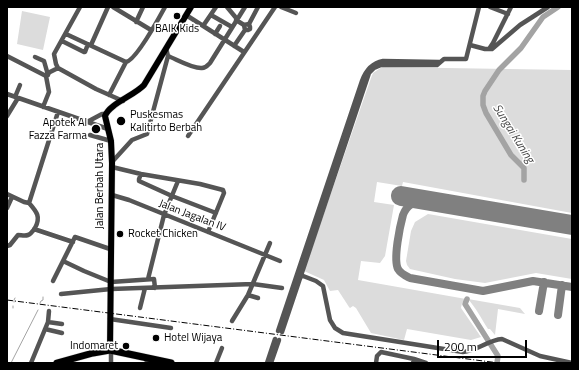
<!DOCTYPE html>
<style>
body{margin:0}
#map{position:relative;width:579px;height:370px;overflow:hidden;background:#fff;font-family:"Titillium Web",sans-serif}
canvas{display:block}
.frame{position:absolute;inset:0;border:8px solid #000;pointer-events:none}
.scale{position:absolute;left:437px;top:340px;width:90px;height:18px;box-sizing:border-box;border:2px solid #000;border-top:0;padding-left:5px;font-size:12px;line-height:14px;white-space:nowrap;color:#000;-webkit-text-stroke:3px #fff;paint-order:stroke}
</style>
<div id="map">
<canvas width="579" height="370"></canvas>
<div class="frame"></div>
<div class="scale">200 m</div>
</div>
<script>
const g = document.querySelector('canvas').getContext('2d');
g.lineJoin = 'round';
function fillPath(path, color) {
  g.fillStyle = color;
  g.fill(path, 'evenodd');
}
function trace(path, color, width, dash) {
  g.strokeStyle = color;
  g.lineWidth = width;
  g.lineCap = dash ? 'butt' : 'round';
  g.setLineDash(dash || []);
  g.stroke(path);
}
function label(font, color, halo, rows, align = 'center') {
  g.font = font + ' "Titillium Web",sans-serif';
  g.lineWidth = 3;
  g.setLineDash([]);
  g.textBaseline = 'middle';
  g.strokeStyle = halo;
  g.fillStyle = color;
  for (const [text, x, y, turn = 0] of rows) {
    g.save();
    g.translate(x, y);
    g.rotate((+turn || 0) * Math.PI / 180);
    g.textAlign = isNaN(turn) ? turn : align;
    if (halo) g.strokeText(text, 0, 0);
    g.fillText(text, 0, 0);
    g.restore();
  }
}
fillPath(new Path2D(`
 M22,11L50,17L43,50L17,44Z
 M382,67L572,70V213L403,182L402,186L377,182L374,202L394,205L385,256L380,263L361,261L358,280L466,299L462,303L461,308L481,337L471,340L407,329L404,340L371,333L356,308L353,306L350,308L349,307L338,290L330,291L324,280L304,271L371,78L373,73Z
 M428,214L572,239V279L536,273L485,283L455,279L410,269L407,265L406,261L411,231L415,222Z
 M468,299L520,308L525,314L498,309L495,335L490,329H488C481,318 476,308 468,299Z`), '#dcdcdc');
trace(new Path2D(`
 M14,300L15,298
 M14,302V301
 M40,303L41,301L43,300V297
 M13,308V306
 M11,363L38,310`), '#a3a3a3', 1);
trace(new Path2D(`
 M524,180V168L511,155L486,113L483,105V96L485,91L499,70L521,48L543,17L558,7
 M467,299L465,304L498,356L497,363`), '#a3a3a3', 5.5);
trace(new Path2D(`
 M428,201C417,200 407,204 403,215C400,226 393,259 398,269C401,274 406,276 410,278L483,291L533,281L572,287
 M539,311L544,282
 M558,315L562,285`), '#808080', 8);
trace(new Path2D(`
 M401,196L572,225`), '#808080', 20);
const major = new Path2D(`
 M110,350L112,163L111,141L105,116C109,104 135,95 144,85L191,7`);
const highway = new Path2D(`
 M57,363L93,353L110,350L171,363`);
trace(major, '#dbdbdb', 7);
trace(highway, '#dbdbdb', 8);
trace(new Path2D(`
 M113,7L151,30
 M227,7L237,19
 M281,7L296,13
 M490,7L508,14
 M186,15L244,52
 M211,15L232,27
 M236,20L244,25L249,24L250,27V29L248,30H245L244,25
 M136,22L143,7
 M249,24L258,7
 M203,26L216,7
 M66,34L126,62
 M215,34L220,26
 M62,41L84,52H85L88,44
 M91,45L108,7
 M470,45L485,49H489L493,43L511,7
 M234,46L245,30
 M487,49H492L520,25L548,7
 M7,56L46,76
 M168,56C176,59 193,69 202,68C206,68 208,65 210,63L245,7
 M35,57L44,61L48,75
 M58,68L96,89L123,101
 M7,94L108,129
 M109,95L126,62C136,60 159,18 165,7
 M15,97L20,85
 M43,107L49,92L46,76L50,72L58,68L56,64L54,54L80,7
 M7,116L18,98
 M87,122L102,114H105
 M90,135L111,141
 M188,136L275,7
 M112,162L132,140L147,134L168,56L166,48
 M112,167L141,174L200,184L223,190L224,193L208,232
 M141,174L139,179V181L172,196L216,213
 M7,194L24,202L29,203
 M112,195L129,200L280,261
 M29,203L58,112
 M7,208L12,197
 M34,229L73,242
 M149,234L159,236
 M7,246L10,245L18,235C21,235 25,236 28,235C31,234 33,231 35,228C41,217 37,212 29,203
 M63,261L84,271L111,282L154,279L155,288
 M298,274L316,281L323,286L330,320L335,328L343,333L463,352C477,351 488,340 502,339L540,356L572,363
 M148,279L164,215L178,181
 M53,281L75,237L110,249
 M61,294L111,289L253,284L282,288
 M248,295L258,298
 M140,308L145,288
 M110,319L171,328
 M232,321L248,295L270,243
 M48,322L62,324
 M45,329L62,333
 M278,331L362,81C366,70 372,63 383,61L439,62
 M282,332L369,73L374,68L381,65H437L444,59H466L479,7
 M111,354V363
 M414,359L426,363
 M31,363L48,322L49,311
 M146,363L147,362
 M216,363L222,348
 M267,363L275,339
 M271,363L279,340
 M376,363L377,356L381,352L414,359L413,363`), '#555', 4.5);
trace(major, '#000', 6);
trace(highway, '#000', 7);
trace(new Path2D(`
 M7,300L499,363`), '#000', 1, [6, 2, 1, 2]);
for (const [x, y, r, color] of [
 [177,16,4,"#000"],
 [121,121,5,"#000"],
 [96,129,5,"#000"],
 [120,234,4,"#000"],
 [156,338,4,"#000"],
 [126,346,4,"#000"]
]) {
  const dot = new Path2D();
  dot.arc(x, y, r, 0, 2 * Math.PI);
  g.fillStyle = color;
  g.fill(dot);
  trace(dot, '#fff', 1.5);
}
label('11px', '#000', '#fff', [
 ["BAIK Kids",177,29,"center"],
 ["Puskesmas",130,115],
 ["Kalitirto Berbah",130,128],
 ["Apotek Al",87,123,"right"],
 ["Fazza Farma",87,136,"right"],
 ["Rocket Chicken",128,234],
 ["Hotel Wijaya",164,338],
 ["Indomaret",118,346,"right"]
], 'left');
label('11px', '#000', '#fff', [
 ["Jalan Berbah Utara",100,186,-90],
 ["Jalan Jagalan IV",192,216,21]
]);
label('italic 12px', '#444', '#fff', [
 ["Sungai Kuning",513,134,58]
]);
</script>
